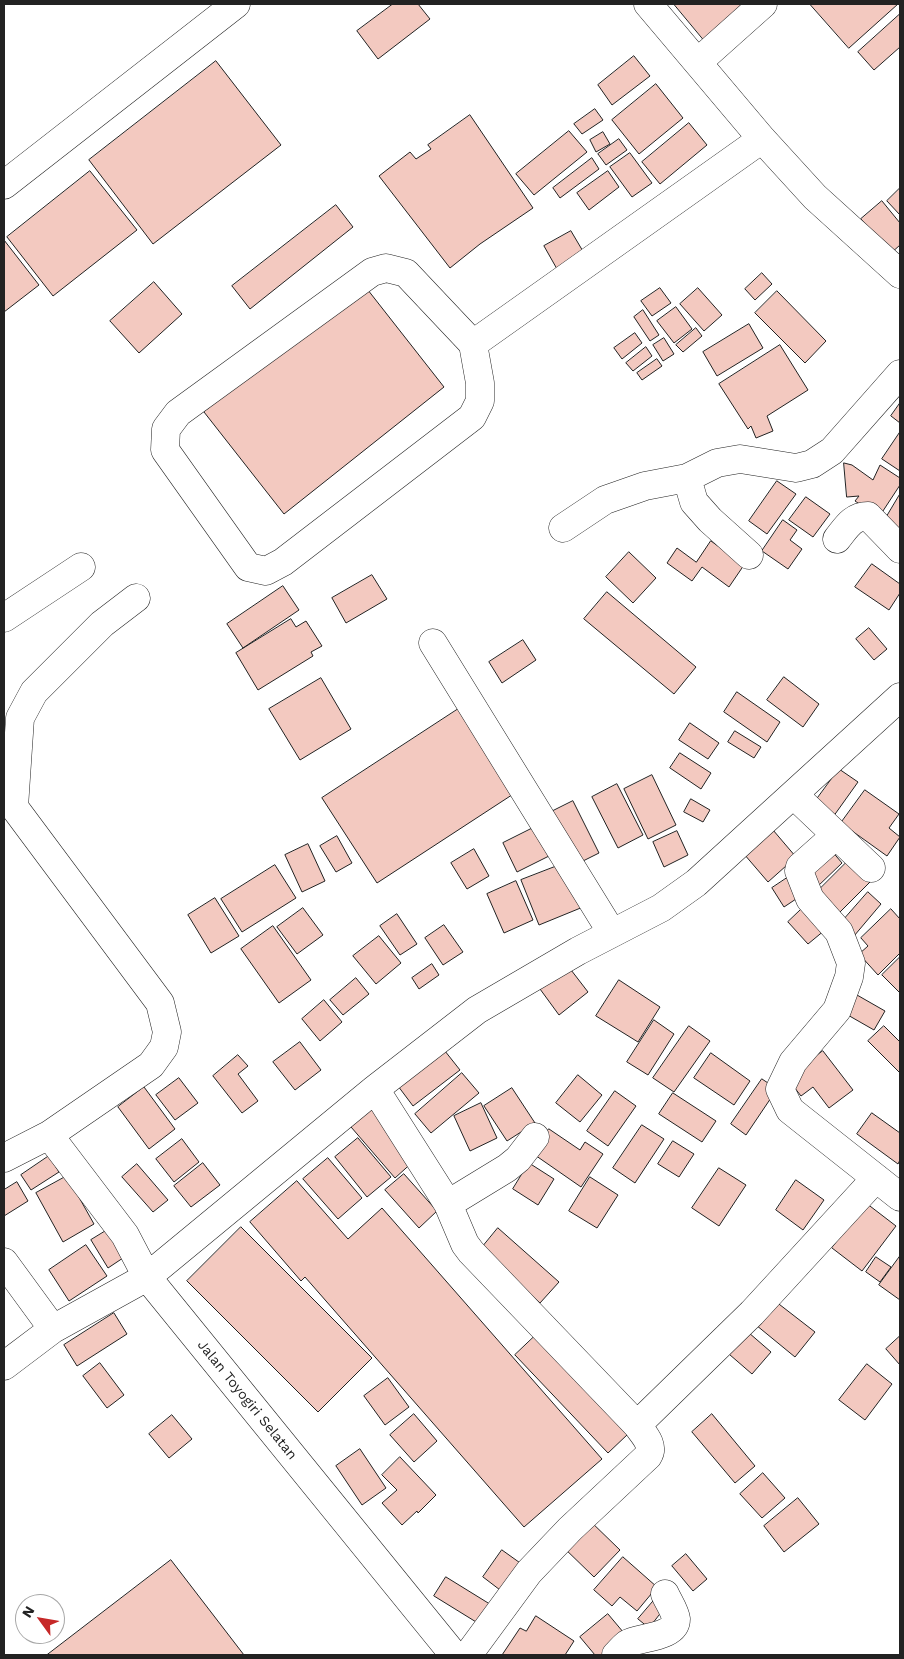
<!DOCTYPE html>
<style>
body{margin:0}
#map{position:relative;width:904px;height:1659px;overflow:hidden;background:#fff;font-family:"Work Sans",sans-serif}
canvas{display:block}
.frame{position:absolute;inset:0;border:5px solid #222;pointer-events:none}
.north{position:absolute;left:15px;top:1594px;width:50px;height:50px;box-sizing:border-box;background:#fff;border:1px solid #a7a7a7;border-radius:50%;rotate:302deg;font-size:14px;font-weight:700;line-height:20px;text-align:center;color:#222}
.north::after{content:'';display:block;margin:auto;width:18px;height:22px;background:#c62828;clip-path:polygon(50% 0,100% 100%,50% 72%,0 100%)}
</style>
<div id="map">
<canvas width="904" height="1659"></canvas>
<div class="frame"></div>
<div class="north">N</div>
</div>
<script>
const g = document.querySelector('canvas').getContext('2d');
g.lineJoin = 'round';
function fillPath(path, color) {
  g.fillStyle = color;
  g.fill(path, 'evenodd');
}
function trace(path, color, width, dash) {
  g.strokeStyle = color;
  g.lineWidth = width;
  g.lineCap = dash ? 'butt' : 'round';
  g.setLineDash(dash || []);
  g.stroke(path);
}
function label(font, color, halo, rows, align = 'center') {
  g.font = font + ' "Work Sans",sans-serif';
  g.lineWidth = 4;
  g.setLineDash([]);
  g.textBaseline = 'middle';
  g.strokeStyle = halo;
  g.fillStyle = color;
  for (const [text, x, y, turn = 0] of rows) {
    g.save();
    g.translate(x, y);
    g.rotate((+turn || 0) * Math.PI / 180);
    g.textAlign = isNaN(turn) ? turn : align;
    if (halo) g.strokeText(text, 0, 0);
    g.fillText(text, 0, 0);
    g.restore();
  }
}
const building = new Path2D(`
 M393,4H418L430,19L378,59L357,31Z
 M674,4H746L704,40Z
 M810,4H898L849,48Z
 M900,14V47L874,70L858,52Z
 M634,56L650,76L612,105L598,85Z
 M216,61L281,145L153,244L89,160Z
 M656,84L683,118L639,154L612,120Z
 M595,109L603,120L582,134L574,124Z
 M470,115L533,208L480,244L450,268L379,176L410,152L416,159L431,149L428,145Z
 M689,123L707,145L660,184L642,162Z
 M569,131L587,152L534,195L516,174Z
 M603,132L610,144L596,152L590,140Z
 M619,139L627,150L606,165L598,154Z
 M630,153L652,183L632,197L610,167Z
 M592,158L599,169L560,198L553,188Z
 M90,171L137,230L53,296L7,237Z
 M608,171L619,187L589,210L577,193Z
 M900,188V215L887,201Z
 M882,201L900,223V245L890,254L861,219Z
 M336,205L353,227L250,309L232,286Z
 M571,231L584,253L557,269L544,246Z
 M4,240L39,285L4,312Z
 M762,273L772,284L755,300L745,289Z
 M154,282L182,314L139,353L110,321Z
 M364,285L444,387L284,514L204,412Z
 M660,288L671,303L652,316L641,301Z
 M698,288L722,315L704,331L680,304Z
 M777,291L826,341L805,363L755,313Z
 M676,307L692,329L674,343L657,321Z
 M643,310L659,335L650,341L634,317Z
 M749,324L763,348L717,376L703,352Z
 M696,328L702,336L683,352L676,345Z
 M635,333L642,343L622,359L614,348Z
 M664,338L674,354L663,361L653,345Z
 M780,345L808,390L767,416L773,431L756,438L751,426L748,429L719,384Z
 M646,347L652,356L633,371L626,363Z
 M657,359L662,366L642,380L637,373Z
 M900,403V423L891,416Z
 M900,432V471L882,459Z
 M844,463L852,465L873,480L880,465L900,478V485L879,517L855,501L859,496L847,497Z
 M777,481L796,494L767,534L749,521Z
 M900,494V534L883,523Z
 M806,497L830,514L813,537L789,520Z
 M783,520L797,530L790,540L802,549L788,569L762,551Z
 M711,541L744,565L729,587L702,567L692,581L667,563L677,548L696,562Z
 M629,552L656,578L633,603L606,577Z
 M872,564L900,584V593L889,610L855,587Z
 M372,575L387,599L346,623L332,598Z
 M283,586L299,610L243,648L227,624Z
 M607,592L696,667L674,694L584,619Z
 M291,619L296,627L306,621L322,646L311,652L313,656L258,690L236,653Z
 M869,628L887,649L874,660L856,639Z
 M523,640L536,660L502,683L489,662Z
 M784,677L819,704L803,727L767,700Z
 M321,678L351,729L300,760L269,709Z
 M737,692L780,722L767,742L724,712Z
 M466,704L521,789L377,883L322,798Z
 M690,723L719,743L708,759L679,740Z
 M735,731L761,747L754,758L728,742Z
 M680,753L711,773L701,789L670,768Z
 M839,769L858,782L833,817L814,803Z
 M652,775L676,825L648,839L624,789Z
 M617,784L643,835L618,848L592,797Z
 M865,790L899,814L889,828L900,837L887,856L841,823Z
 M691,799L710,810L703,822L684,812Z
 M573,801L599,853L575,865L549,813Z
 M543,823L557,852L517,872L503,843Z
 M773,830L796,857L768,882L744,854Z
 M677,831L688,855L664,867L653,842Z
 M337,836L352,863L336,872L320,846Z
 M308,844L325,881L302,892L285,855Z
 M474,849L489,876L467,889L451,863Z
 M831,850L842,863L817,887L805,874Z
 M848,861L870,882L832,920L810,899Z
 M565,863L583,907L539,925L521,880Z
 M275,865L296,898L242,932L221,899Z
 M790,876L802,895L784,907L772,888Z
 M516,881L533,920L504,933L487,894Z
 M868,892L881,904L854,936L840,924Z
 M215,898L239,936L211,953L188,915Z
 M810,901L831,925L808,944L788,922Z
 M303,908L323,935L297,954L277,927Z
 M891,909L900,919V953L878,975L859,954L868,946L861,938Z
 M397,914L417,944L400,955L380,926Z
 M444,925L463,952L443,965L425,938Z
 M273,926L311,980L279,1003L241,949Z
 M379,936L401,963L376,984L353,956Z
 M900,957V993L882,975Z
 M432,964L439,975L419,989L412,978Z
 M568,966L588,992L559,1015L540,989Z
 M356,978L369,994L343,1015L330,1000Z
 M619,980L660,1007L638,1042L596,1016Z
 M850,991L885,1011L874,1030L839,1010Z
 M324,1000L342,1022L320,1041L302,1019Z
 M654,1020L674,1034L648,1075L627,1062Z
 M689,1026L710,1041L674,1092L653,1078Z
 M884,1026L900,1042V1071L899,1072L868,1041Z
 M300,1042L321,1070L295,1090L273,1062Z
 M441,1046L460,1070L413,1106L395,1082Z
 M823,1051L853,1090L829,1108L813,1087L801,1096L787,1078Z
 M711,1053L750,1081L734,1105L694,1078Z
 M238,1055L248,1066L238,1074L258,1101L242,1113L213,1076Z
 M462,1073L479,1093L431,1133L415,1114Z
 M578,1075L602,1095L580,1122L556,1103Z
 M179,1078L198,1103L175,1120L156,1095Z
 M762,1079L777,1089L746,1135L731,1124Z
 M144,1087L175,1129L149,1149L118,1107Z
 M512,1088L535,1123L507,1141L484,1106Z
 M615,1091L636,1106L608,1146L587,1131Z
 M673,1093L716,1121L702,1142L659,1114Z
 M366,1102L416,1159L395,1178L345,1120Z
 M481,1103L497,1138L470,1151L454,1116Z
 M872,1113L900,1133V1160L898,1164L857,1134Z
 M642,1125L664,1139L635,1183L613,1168Z
 M549,1129L580,1150L585,1142L603,1154L581,1187L532,1153Z
 M358,1138L391,1177L367,1197L335,1157Z
 M182,1139L199,1162L174,1182L156,1159Z
 M673,1141L694,1154L679,1177L658,1164Z
 M49,1156L59,1172L31,1190L21,1175Z
 M328,1158L362,1198L338,1219L303,1179Z
 M203,1163L220,1185L191,1207L174,1186Z
 M529,1163L554,1179L538,1205L513,1189Z
 M137,1164L168,1200L153,1212L122,1177Z
 M719,1168L746,1185L719,1226L692,1208Z
 M404,1174L437,1211L419,1228L385,1190Z
 M67,1176L94,1224L63,1242L36,1193Z
 M590,1177L618,1195L597,1228L569,1211Z
 M796,1180L824,1200L803,1230L776,1210Z
 M297,1181L348,1239L382,1208L602,1459L524,1527L305,1277L301,1281L250,1222Z
 M17,1182L28,1201L4,1216V1190Z
 M866,1203L896,1226L862,1271L832,1248Z
 M241,1227L372,1358L318,1412L187,1281Z
 M498,1228L559,1282L540,1303L480,1250Z
 M109,1229L126,1256L108,1268L91,1240Z
 M86,1245L107,1276L69,1301L49,1270Z
 M900,1256V1300L879,1285Z
 M876,1257L891,1267L880,1282L866,1272Z
 M775,1301L815,1332L795,1357L756,1325Z
 M114,1313L127,1334L77,1366L64,1345Z
 M741,1326L771,1352L752,1374L722,1348Z
 M535,1336L628,1434L608,1453L515,1355Z
 M900,1336V1365L886,1349Z
 M100,1363L124,1395L107,1408L83,1376Z
 M867,1364L892,1384L865,1420L839,1400Z
 M388,1378L409,1407L385,1425L364,1396Z
 M414,1414L437,1441L414,1462L390,1435Z
 M712,1414L755,1466L735,1483L692,1432Z
 M172,1415L192,1439L169,1458L149,1434Z
 M360,1449L386,1488L362,1505L336,1466Z
 M400,1457L436,1495L418,1513L417,1511L402,1525L382,1503L397,1490L382,1475Z
 M763,1473L785,1498L762,1518L740,1494Z
 M798,1498L819,1524L784,1552L764,1526Z
 M586,1517L620,1550L594,1577L560,1544Z
 M502,1550L523,1565L504,1593L483,1577Z
 M686,1554L707,1579L693,1591L672,1566Z
 M623,1557L657,1587L637,1611L620,1597L612,1606L594,1590Z
 M171,1560L244,1655H47Z
 M446,1577L493,1606L481,1625L434,1596Z
 M656,1598L666,1606L649,1628L638,1619Z
 M608,1614L629,1639L610,1655H595L580,1637Z
 M536,1616L574,1641L565,1655H502L520,1628L526,1631Z`);
fillPath(building, '#f3c9c0');
trace(building, '#222', 1);
const minor = new Path2D(`
 M648,4L762,139L815,197L900,274
 M698,62L763,4
 M4,185L236,4
 M386,268L406,273L473,344L480,383V401L472,417L283,562L266,571L248,567L165,450L166,429L178,413L372,272Z
 M473,344L762,139
 M687,478L694,502L710,520L749,555
 M563,528L605,500L645,486L687,478L717,463L740,459L796,468L812,464L832,451L900,374
 M837,539C846,528 852,516 868,516L900,549
 M4,618L81,567
 M433,643L612,933
 M794,795L871,868
 M836,835L800,867L799,871L810,899L839,932L851,963L849,977L837,1010L793,1062L780,1089L790,1110L900,1197
 M375,1089L448,1204L507,1168L518,1159L535,1137
 M49,1135L125,1235L147,1277L454,1655
 M4,1158L49,1135L151,1065L164,1047L167,1032L160,1003L14,807L20,718L34,692L102,624L136,598
 M448,1204L465,1244L471,1252L637,1425C643,1434 655,1445 648,1456L570,1529L529,1572L468,1655
 M4,1262L53,1329
 M4,1366L53,1329L147,1277L375,1089L477,1010L578,951L661,908L696,883L900,697
 M637,1425L752,1313L876,1178
 M616,1655C619,1652 623,1647 627,1644C638,1637 676,1638 676,1619C675,1611 668,1601 665,1594`);
trace(minor, '#222', 29);
trace(minor, '#fff', 28);
label('14px', '#222', '#fff', [
 ["Jalan Toyogiri Selatan",247,1400,51]
]);
</script>
